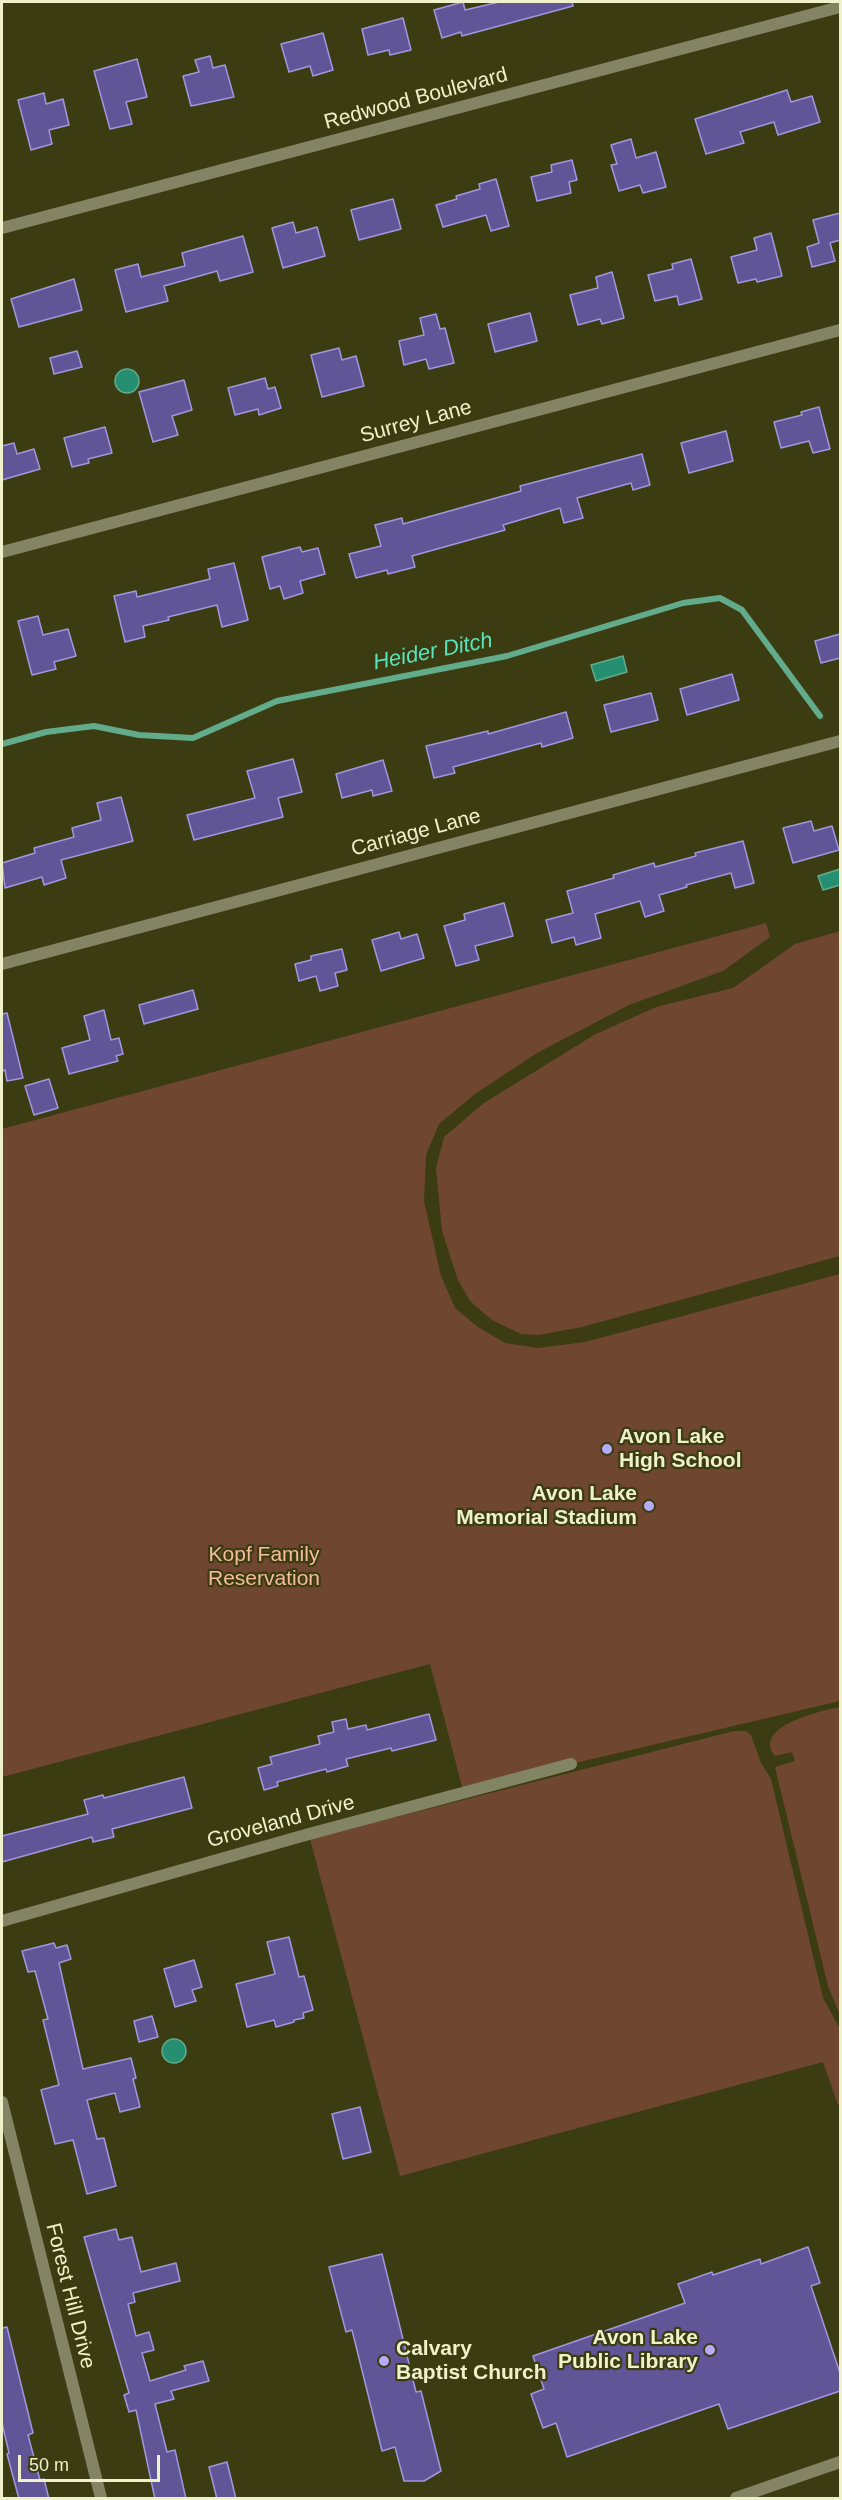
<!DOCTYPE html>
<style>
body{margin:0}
#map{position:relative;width:842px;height:2500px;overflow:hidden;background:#3b3c11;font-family:Helvetica,sans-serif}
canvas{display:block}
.frame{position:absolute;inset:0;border:3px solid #eef1c9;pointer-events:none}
.scale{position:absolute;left:18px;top:2455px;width:142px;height:27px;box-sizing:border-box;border:3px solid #eef1c9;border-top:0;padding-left:8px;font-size:18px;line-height:21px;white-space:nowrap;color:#eef1c9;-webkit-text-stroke:4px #3b3c11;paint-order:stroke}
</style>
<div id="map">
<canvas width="842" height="2500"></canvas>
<div class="frame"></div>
<div class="scale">50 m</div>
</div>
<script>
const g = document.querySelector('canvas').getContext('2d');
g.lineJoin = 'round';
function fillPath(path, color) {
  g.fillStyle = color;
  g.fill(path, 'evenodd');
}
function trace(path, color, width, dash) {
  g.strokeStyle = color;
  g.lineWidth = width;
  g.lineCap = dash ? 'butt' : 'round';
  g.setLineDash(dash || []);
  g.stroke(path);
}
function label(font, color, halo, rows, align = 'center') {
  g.font = font + ' Helvetica,sans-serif';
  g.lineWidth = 4.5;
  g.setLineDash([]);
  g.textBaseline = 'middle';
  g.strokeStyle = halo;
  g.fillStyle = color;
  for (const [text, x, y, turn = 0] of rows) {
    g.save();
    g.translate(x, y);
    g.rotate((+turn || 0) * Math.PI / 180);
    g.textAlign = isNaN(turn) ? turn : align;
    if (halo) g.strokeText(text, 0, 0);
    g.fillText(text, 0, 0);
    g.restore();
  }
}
fillPath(new Path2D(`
 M766,923L770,937L723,971L629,1005L537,1053L475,1094L439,1124L426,1155L424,1201L441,1276L455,1308L478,1327L505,1343L538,1348L585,1342L840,1274V1701L571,1764L464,1794L430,1664L2,1777V1129Z
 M840,931V1256L582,1327L539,1335L521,1334L492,1320L470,1301L458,1280L442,1231L436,1168L444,1137L484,1103L594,1035L656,1007L733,988L795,944Z
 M840,1707V2015L828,1986L775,1767L795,1761L792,1752L775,1756C751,1726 824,1710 840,1707Z
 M734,1731H746L751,1735L761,1763L771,1779L823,1998L840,2029V2104L838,2105L823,2062L400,2176L310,1839Z`), '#6f4730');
const water = new Path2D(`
 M115 381a12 12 0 1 1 24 0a12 12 0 1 1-24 0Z
 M623,656L627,672L596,681L591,665Z
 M840,869V885L823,890L818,876Z
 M162 2051a12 12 0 1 1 24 0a12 12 0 1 1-24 0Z`);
fillPath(water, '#268f72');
trace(water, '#62ac8c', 1.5);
trace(new Path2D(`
 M2,744L46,732L94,726L139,735L193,738L277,701L507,656L683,603L720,598L742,610L820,716`), '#62ac8c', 6);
const building = new Path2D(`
 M463,2L465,10L499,2H572L573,6L462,36L461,32L442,38L434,10Z
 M403,18L411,50L390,55L389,50L368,55L362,29Z
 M323,33L333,70L313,76L310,66L289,72L281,44Z
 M210,56L213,68L225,65L234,97L191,106L183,76L199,72L195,60Z
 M137,59L147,97L126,102L132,124L110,129L94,71Z
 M787,90L791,102L812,96L820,122L778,135L774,122L740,132L744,143L706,154L695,119Z
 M44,93L46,104L63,99L69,125L49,130L52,144L31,150L18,100Z
 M631,139L636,158L656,152L666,187L643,193L640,185L619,191L611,165L617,164L611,145Z
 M572,160L577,180L569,182L571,193L537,201L531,177L552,172L551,165Z
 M496,179L509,226L491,231L486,215L443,227L436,205L457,199L456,196L480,189L479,184Z
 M393,199L401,229L359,240L351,210Z
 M840,213V240L830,243L835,261L812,267L807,247L819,243L813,220Z
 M293,222L296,233L317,227L325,256L283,268L272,228Z
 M771,233L782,276L757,282L756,279L738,283L731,257L757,250L754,238Z
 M243,236L253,272L220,281L217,271L164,286L168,301L126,312L115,270L138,264L141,277L185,266L182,253Z
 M691,259L702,299L679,305L677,296L655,301L648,275L673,269L672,264Z
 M612,272L624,318L602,324L600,319L578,325L570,295L598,288L596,277Z
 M74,279L82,310L19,327L11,299Z
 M530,313L537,341L495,352L488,324Z
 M436,314L440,329L445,328L454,363L429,369L426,359L404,365L399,341L424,335L420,318Z
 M339,348L342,360L356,356L364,386L322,397L311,355Z
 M77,351L82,367L54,374L50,358Z
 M265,378L268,389L275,387L281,408L259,415L258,409L235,415L228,388Z
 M184,380L192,410L172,416L178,435L153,442L139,392Z
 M819,407L830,449L813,453L809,441L781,448L774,422L802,415L801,412Z
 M105,427L112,453L88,459L89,463L72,467L64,438Z
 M726,431L733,461L689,473L681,443Z
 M14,443L17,454L34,449L40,469L2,480V446Z
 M642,454L650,485L633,490L631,483L577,498L583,518L564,523L560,508L503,525L505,530L412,556L415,567L388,574L387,570L356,578L349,554L381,546L375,525L402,518L403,524L521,491L520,486Z
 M300,547L302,552L318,548L325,574L300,581L303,593L284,599L280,586L270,589L262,557Z
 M234,563L248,620L222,627L217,605L168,617L169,620L143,626L145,637L125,642L114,596L136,591L137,597L210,579L208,569Z
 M38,616L43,635L68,629L76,656L54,662L56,669L32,675L18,621Z
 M840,634V658L821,663L815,641Z
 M732,674L739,700L687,715L680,689Z
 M651,693L658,720L611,732L604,705Z
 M566,712L573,738L542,747L541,743L453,767L455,773L434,778L426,746L488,731V734Z
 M293,759L302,792L278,798L283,817L194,840L187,815L255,798L247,771Z
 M383,760L392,791L373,796L372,790L342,798L336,774Z
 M121,797L133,841L61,860L66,878L44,885L42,877L5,888L2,863L35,853L34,848L74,837L72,828L101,820L97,803Z
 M811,821L814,831L832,826L839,850L793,863L783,828Z
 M743,841L754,883L735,888L731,873L686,885L687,887L659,895L664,911L645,917L640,901L595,914L601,938L576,945L574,937L552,943L546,920L573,913L567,891L614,878L613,875L654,863L655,867L696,856L695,853Z
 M504,903L513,936L475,946L479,960L456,966L444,926L465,920L464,914Z
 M399,932L401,939L417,934L424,958L381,971L372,940Z
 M342,949L347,970L335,973L338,986L320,991L316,976L299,981L295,964L311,960V956Z
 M193,990L198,1009L144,1024L139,1005Z
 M104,1010L111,1040L119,1038L123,1054L116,1056L118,1061L69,1074L62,1048L90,1040L84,1016Z
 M7,1013L23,1078L7,1081L5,1070L2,1071V1014Z
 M49,1079L58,1108L34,1115L25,1086Z
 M429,1714L436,1740L392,1751L391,1748L346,1759L348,1766L327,1772L326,1769L277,1782L278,1786L264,1790L258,1768L272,1764L270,1757L320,1744L318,1736L334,1732L332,1722L346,1719L348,1729L366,1725L367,1730Z
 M184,1777L192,1808L112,1829L114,1837L93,1842L92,1837L2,1862V1836L88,1814L84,1800L103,1795L104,1798Z
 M289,1937L299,1977L304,1976L313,2010L303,2013L304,2018L294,2020V2022L276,2027L274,2020L247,2027L236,1984L275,1974L267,1942Z
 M54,1943L56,1948L67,1945L71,1959L59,1963L83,2069L131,2058L136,2078L133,2079L140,2107L120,2112L115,2093L87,2100L97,2139L104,2138L116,2186L87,2194L73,2140L55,2144L41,2090L59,2085L43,2020L48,2019L35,1971L28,1972L22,1951Z
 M194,1960L202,1987L192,1990L196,2001L175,2007L164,1969Z
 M152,2016L158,2037L139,2042L134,2021Z
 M360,2107L371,2152L343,2159L332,2114Z
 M116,2229L119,2240L132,2237L141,2272L176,2263L180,2281L133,2293L135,2302L128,2304L136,2336L149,2332L154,2350L142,2353L150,2381L186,2370L184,2366L203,2361L209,2381L171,2391L174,2399L155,2404L167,2452L175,2450L186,2499H155L136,2410L129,2412L124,2395L129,2393L84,2237Z
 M808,2247L820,2283L811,2286L840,2373V2391L728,2429L719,2404L567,2457L556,2423L543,2428L531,2394L544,2389L533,2356L685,2303L678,2284L712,2272L713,2275L760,2259L761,2264Z
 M382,2254L416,2392L421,2391L441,2471L424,2481H404L395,2447L382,2451L352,2330L346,2332L329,2267Z
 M7,2327L33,2433L28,2435L40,2480L44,2479L49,2499H19L7,2454L9,2453L2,2423V2328Z
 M227,2462L236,2499H217L209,2467Z`);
fillPath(building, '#605597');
trace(building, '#a297de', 1.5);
trace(new Path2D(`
 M2,228L840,7
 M2,552L840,330
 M2,964L840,741
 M2,1921L309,1834L571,1764
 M2,2102L101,2498`), '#828464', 12);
trace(new Path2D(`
 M736,2498L840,2462`), '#828464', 12);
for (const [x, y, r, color] of [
 [607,1449,6,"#b6abf8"],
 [649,1506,6,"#b6abf8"],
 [710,2350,6,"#b6abf8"],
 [384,2361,6,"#b6abf8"]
]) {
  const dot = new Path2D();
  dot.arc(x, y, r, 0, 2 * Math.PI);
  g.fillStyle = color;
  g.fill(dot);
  trace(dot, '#3b3c11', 2);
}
label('21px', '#eef1c9', '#3b3c11', [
 ["Redwood Boulevard",416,99,-15],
 ["Surrey Lane",416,422,-15],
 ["Carriage Lane",416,833,-15],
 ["Groveland Drive",281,1822,-15],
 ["Forest Hill Drive",70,2296,76]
]);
label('bold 21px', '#eef1c9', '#3b3c11', [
 ["Avon Lake",619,1437],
 ["High School",619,1461],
 ["Avon Lake",637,1494,"right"],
 ["Memorial Stadium",637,1518,"right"],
 ["Avon Lake",698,2338,"right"],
 ["Public Library",698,2362,"right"],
 ["Calvary",396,2349],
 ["Baptist Church",396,2373]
], 'left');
label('21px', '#f6bc9c', '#3b3c11', [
 ["Kopf Family",264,1555],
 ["Reservation",264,1579]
]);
label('italic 22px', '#59e3ba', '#3b3c11', [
 ["Heider Ditch",433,652,-11]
]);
</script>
